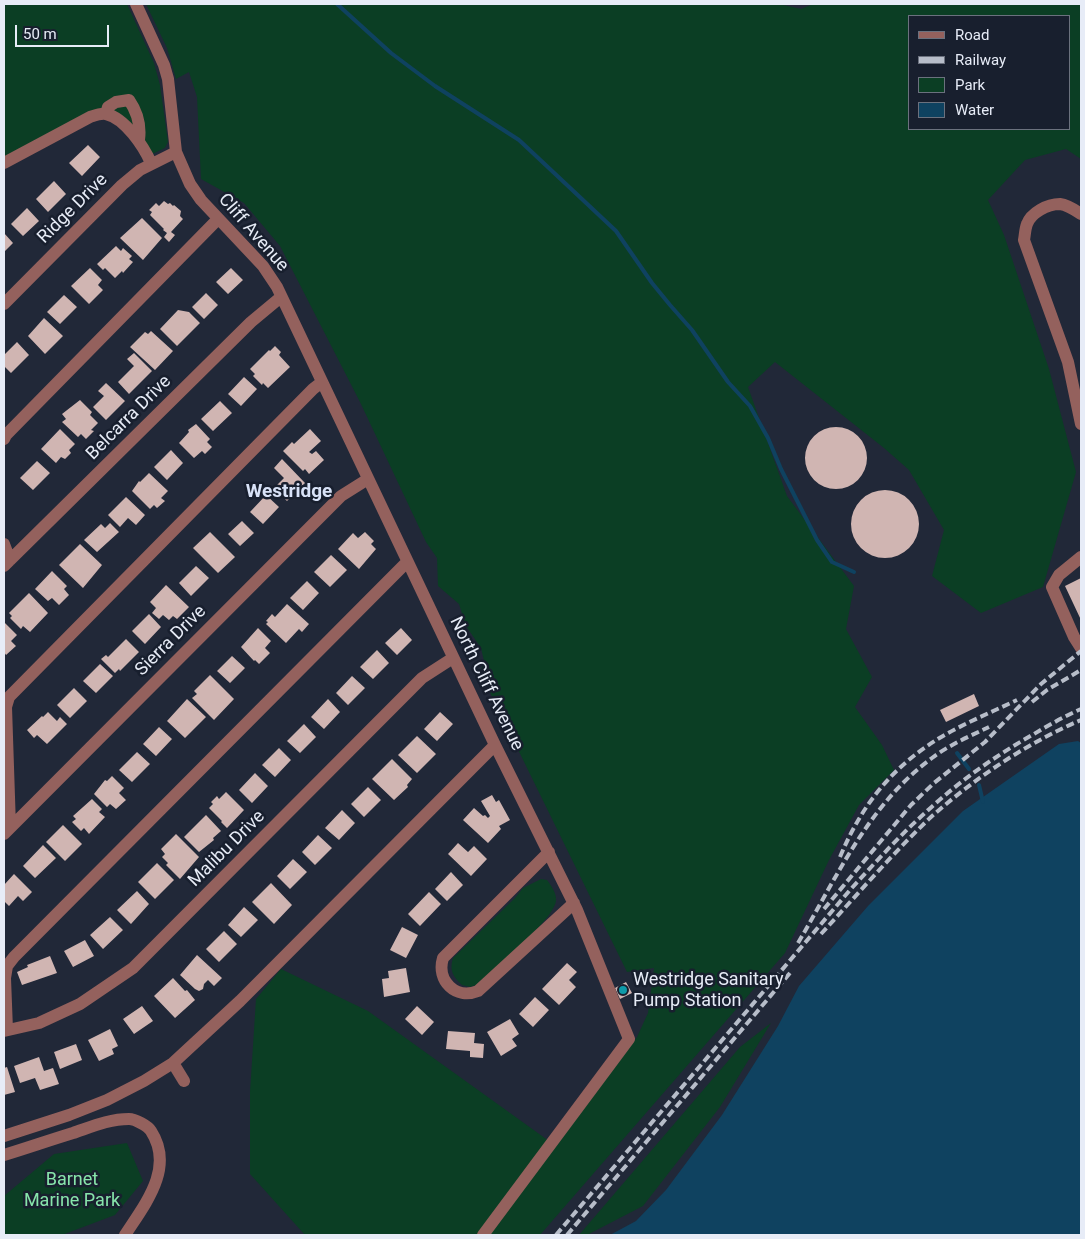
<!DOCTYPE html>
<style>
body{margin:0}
#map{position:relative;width:1085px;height:1239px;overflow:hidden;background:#212838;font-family:Roboto,sans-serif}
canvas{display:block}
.frame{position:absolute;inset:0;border:5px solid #e7ecf7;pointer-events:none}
.legend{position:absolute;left:908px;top:15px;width:162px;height:115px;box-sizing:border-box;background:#181f2e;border:1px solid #6b717e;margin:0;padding:6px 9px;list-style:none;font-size:15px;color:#e7ecf7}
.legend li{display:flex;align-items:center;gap:10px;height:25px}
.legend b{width:25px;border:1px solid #6b717e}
.scale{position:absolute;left:15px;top:25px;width:94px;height:22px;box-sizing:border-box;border:2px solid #e7ecf7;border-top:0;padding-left:6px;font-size:15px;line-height:18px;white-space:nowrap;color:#e7ecf7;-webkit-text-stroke:4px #181f2e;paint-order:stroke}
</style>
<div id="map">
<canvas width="1085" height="1239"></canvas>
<div class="frame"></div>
<ul class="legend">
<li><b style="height:6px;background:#94615d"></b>Road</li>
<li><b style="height:6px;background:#b7bdc9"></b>Railway</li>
<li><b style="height:14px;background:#0b3e24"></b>Park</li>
<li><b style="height:14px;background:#0f4260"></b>Water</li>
</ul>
<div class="scale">50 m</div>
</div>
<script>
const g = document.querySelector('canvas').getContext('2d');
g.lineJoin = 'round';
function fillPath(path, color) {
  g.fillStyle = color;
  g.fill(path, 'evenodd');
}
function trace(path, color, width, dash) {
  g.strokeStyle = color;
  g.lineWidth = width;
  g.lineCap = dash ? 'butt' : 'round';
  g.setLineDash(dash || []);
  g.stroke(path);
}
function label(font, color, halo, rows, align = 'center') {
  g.font = font + ' Roboto,sans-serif';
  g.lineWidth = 5;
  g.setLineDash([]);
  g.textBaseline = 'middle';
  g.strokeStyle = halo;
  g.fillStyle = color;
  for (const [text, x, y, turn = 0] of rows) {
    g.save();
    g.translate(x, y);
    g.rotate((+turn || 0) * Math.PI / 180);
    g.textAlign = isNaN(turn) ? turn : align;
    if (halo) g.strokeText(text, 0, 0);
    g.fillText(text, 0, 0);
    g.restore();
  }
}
fillPath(new Path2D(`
 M4,4H127L154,63L160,85L168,142L165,148L148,156L106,114L4,163Z
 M146,4H779L801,9L813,4H1081V159L1066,149L1025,160L988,200L1004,235L1049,369L1076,472L1043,587L981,613L932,576L944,530L909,470L884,448L775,362L748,387L787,496L854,586L846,629L872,677L855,707L882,745L894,770L859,805L829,860L785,953L540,1235H305L250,1174V1092L256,999L281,969L368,1011L556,1146L637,1037L648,1013L654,968L627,972L480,672L484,661L481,648L466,626L459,604L438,586L437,558L426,542L360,402L280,246L244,203L201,179L197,97L189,72L176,79L167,48ZM909,16H1069V129H909Z
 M541,879L547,880C551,885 557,894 556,901C553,921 493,970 476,985L470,987L462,985C453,977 449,970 453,958L515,898L523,888Z
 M771,1023L720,1107L643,1206L587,1235H579L740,1047Z
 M127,1143L143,1181L115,1215L62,1235H4V1196L54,1154Z`), '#0b3e24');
fillPath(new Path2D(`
 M1078,741L1081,743V1235H610L636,1221L666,1190L722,1115L778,1026L799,986L868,906L963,811L1059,744Z`), '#0f4260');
trace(new Path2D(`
 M337,4L391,53L435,86L519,140L616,231L652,283L670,305L692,330L728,382L750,406L768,438L781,469L817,540L832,562L854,572
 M957,753L969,769
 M979,785L983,802`), '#0f4260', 4);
fillPath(new Path2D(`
 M88,145L100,157L82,176L69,163Z
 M54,181L66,194L48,212L36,199Z
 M164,201L168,204L170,203L173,206L174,205L181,211L180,216L183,219L171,232L175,235L169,242L164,237L167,233L163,230L164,229L150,215L152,212L149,210L156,203L159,206Z
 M27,208L39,221L23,236L11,224Z
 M142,218L162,238L143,260L120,238Z
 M4,233L13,243L4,252Z
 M116,246L121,251L123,248L132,256L129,259L133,262L123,273L122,271L115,278L105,268L103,270L97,264Z
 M90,268L102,280L98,285L103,290L89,304L71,286Z
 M231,268L243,280L228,294L216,282Z
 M206,293L218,305L204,319L192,307Z
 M64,295L77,307L60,324L47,312Z
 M178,310L189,312L200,323L177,346L160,329Z
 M44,318L63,336L45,354L28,336Z
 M151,331L173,351L155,370L130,347L145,332L148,334Z
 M17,342L29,355L11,373L4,366V355Z
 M275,346L281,352L279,355L290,367L268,388L263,383L262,385L253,376L255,374L250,369L269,350L270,351Z
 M134,353L152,371L129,394L118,382L134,366L127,359Z
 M244,377L257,389L241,406L228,394Z
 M106,383L125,401L106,420L93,407L104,396L98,391Z
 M80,400L92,412L90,415L98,423L91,430L94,431L86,439L81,434L78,437L62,422L66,419L62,414Z
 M220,401L232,413L213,431L201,419Z
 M196,424L210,439L207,442L212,447L205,454L202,451L194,458L179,443L189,432L188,430Z
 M805 458a31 31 0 1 1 62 0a31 31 0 1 1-62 0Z
 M60,429L75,444L69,450L71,453L65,459L61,457L56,463L41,449Z
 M310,429L321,441L309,452L312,454L316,451L324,460L309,474L305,469L303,471L283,451L292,442L294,444Z
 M171,450L183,463L167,480L154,467Z
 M282,459L305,483L287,501L274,488L284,478L274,468Z
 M37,461L50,473L33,490L20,478Z
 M149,473L168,491L161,498L165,501L157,508L154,505L150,509L132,491L139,481L140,482Z
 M851 524a34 34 0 1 1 68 0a34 34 0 1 1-68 0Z
 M266,495L279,507L263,524L250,512Z
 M126,497L145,515L136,525L128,518L120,527L108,515Z
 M242,521L254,533L240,546L228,534Z
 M110,523L119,532L97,552L84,540L101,524L105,528Z
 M210,532L235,557L218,573L193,548Z
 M365,532L374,541L371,544L376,549L359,569L338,549L353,533L358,538Z
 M80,544L102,565L83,588L59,565Z
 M331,555L347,570L330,587L314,572Z
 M196,566L209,578L191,596L179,583Z
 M52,571L67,586L64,589L69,595L59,605L52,598L48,601L35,589Z
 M1081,578V620L1065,586Z
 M307,581L319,593L303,610L290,598Z
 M166,585L189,607L177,619L173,616L169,620L163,615L159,619L152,613L156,608L150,602Z
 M29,593L48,613L30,632L23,626L21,629L10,618L12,616L9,613Z
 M287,604L309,624L302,632L299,629L286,643L266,624L268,622L266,621L272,614L275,617Z
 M149,614L161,627L145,644L132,631Z
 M4,622L17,635L11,641L16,646L6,655L4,652Z
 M258,628L271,641L265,648L270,653L259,664L255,660L254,661L241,647Z
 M401,628L412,640L397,655L385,643Z
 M126,639L139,652L120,671L119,669L115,673L101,659L106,655L108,657Z
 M377,650L389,663L373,679L360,667Z
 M232,656L245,668L230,683L217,671Z
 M100,664L113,676L96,693L83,681Z
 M210,675L234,699L214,720L192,698L197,694L194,691Z
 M352,676L365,688L348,705L336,693Z
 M74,688L87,701L70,718L57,705Z
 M974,694L979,706L946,722L940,710Z
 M187,699L206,717L185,738L167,721Z
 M328,699L340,712L324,729L311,717Z
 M48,712L57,721L60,717L67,724L47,744L37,735L34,738L27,730L42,716L43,717Z
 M440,712L453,724L437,741L424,729Z
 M304,724L316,737L300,753L287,741Z
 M159,727L172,739L156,756L143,744Z
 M417,736L436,754L417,773L398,755Z
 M279,748L291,760L275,777L262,765Z
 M137,752L150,764L132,782L119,770Z
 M392,759L412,779L407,785L408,787L394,800L372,779Z
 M255,773L268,786L252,803L239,790Z
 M112,776L124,788L119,793L126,800L116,809L110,804L107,807L94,794L105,780L107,781Z
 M368,787L381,800L364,817L351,804Z
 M226,792L244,810L227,828L221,822L222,821L209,808L213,804L211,802L217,796L219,799Z
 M492,795L496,802L499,800L510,820L499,826L501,829L488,843L463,820L474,808L483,816L485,815L488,818L490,816L481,801Z
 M92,799L102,809L99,812L105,817L89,834L84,828L81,831L72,822L76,819L73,816Z
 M342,810L355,823L339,840L325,828Z
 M206,815L221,831L213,838L214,840L199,852L184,837Z
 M63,825L82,844L65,861L46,842Z
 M176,834L199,857L180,879L166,865L168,863L162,857L165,854L161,849Z
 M318,835L332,848L315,865L302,852Z
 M458,843L468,852L474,846L487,859L471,876L448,854Z
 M43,845L56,858L35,878L23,866Z
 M293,859L307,872L290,889L277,876Z
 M157,863L174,880L155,899L138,882Z
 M451,872L463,885L447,901L435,889Z
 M14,874L32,892L23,901L18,896L9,906L4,901V885Z
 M271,883L292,905L274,924L252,902Z
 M137,891L149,904L131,924L117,910Z
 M429,892L441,904L420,926L408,914Z
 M244,907L258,920L241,937L228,925Z
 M110,917L123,930L103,949L90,935Z
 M402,927L418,935L406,958L390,950Z
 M224,931L237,944L219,962L206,949Z
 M85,940L94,956L73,967L64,951Z
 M197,955L222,978L214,986L208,980L204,984L203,989L199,991L195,989L180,975Z
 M50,956L57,973L22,985L17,972L28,967L27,965Z
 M567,963L577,972L569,980L576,987L559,1005L542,989Z
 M406,968L410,992L384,997L382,979L389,978L388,971Z
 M173,978L185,991L187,990L195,1000L175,1018L154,996Z
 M626,982L632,993L620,999L615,988Z
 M535,997L549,1010L533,1027L519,1014Z
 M142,1006L153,1021L134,1034L123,1019Z
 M417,1006L434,1022L422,1035L405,1019Z
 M510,1019L519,1034L512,1039L517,1046L501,1056L487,1032Z
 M110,1029L118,1046L112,1049L114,1054L99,1061L88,1040Z
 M448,1031L475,1033L474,1043L484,1044L483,1058L470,1057V1051L446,1049Z
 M76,1044L82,1060L60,1069L54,1052Z
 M39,1057L44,1071L53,1068L59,1084L40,1090L35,1078L20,1083L14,1066Z
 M7,1067L15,1092L4,1095V1068Z`), '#d0b5b2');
trace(new Path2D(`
 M136,4L164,65L168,79L176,152L190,184L201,200L263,266L277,287L495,745L577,910L629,1039L483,1235
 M106,114L108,107L116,102L129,100C138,113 141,125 139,140
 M4,163L90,117C96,115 101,113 106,114C125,118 144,147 151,163
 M1081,214C1075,210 1068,205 1060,204C1047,204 1031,213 1027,224C1025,229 1025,235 1024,240L1068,362L1081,424
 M4,304L122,185L140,170L176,152
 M4,439L6,435L218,219
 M4,544L10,560
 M1081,557L1059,575L1052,587L1074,637L1081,648
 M4,566L251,322L281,297
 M10,827L6,707L9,697L313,389L322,382
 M4,834L341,496L368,479
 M549,852L443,958C436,981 456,1000 478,991L574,903
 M7,1030L5,978L7,966L14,957L407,562
 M4,1031L39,1023L80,1004L133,968L422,678L453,658
 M173,1063L184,1081
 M4,1136L69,1115L107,1100L144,1081L173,1063L240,1001L495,745
 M4,1155C27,1148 50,1140 73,1133C91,1127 109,1119 129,1119C135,1119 148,1126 151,1131C175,1168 145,1204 125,1235`), '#94615d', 12);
trace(new Path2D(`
 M1032,702L1047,690L1081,670
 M840,857C863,802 895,763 948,733C970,721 994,711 1017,700
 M824,909L911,805L934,783L985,742L1041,684L1081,651
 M821,934C857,895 892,854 931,817C975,778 1027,743 1081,720
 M798,943C837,877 868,805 932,758C949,745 970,736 989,727
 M556,1235L850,890C874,864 898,837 925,813C958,782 995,756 1034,734C1049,725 1065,716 1081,709
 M567,1235L790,973`), '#b7bdc9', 4, [8, 4]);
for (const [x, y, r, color] of [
 [623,990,5,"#0f9aa8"]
]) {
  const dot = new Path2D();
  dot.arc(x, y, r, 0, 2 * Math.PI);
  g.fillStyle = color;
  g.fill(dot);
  trace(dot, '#181f2e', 2);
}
label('18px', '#e7ecf7', '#181f2e', [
 ["Ridge Drive",73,209,-45],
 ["Cliff Avenue",253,233,49],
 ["Belcarra Drive",129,418,-45],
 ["Sierra Drive",171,641,-45],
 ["North Cliff Avenue",486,684,64],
 ["Malibu Drive",227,849,-45]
]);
label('18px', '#e7ecf7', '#181f2e', [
 ["Westridge Sanitary",633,980],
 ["Pump Station",633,1001]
], 'left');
label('18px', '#87e5ab', '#181f2e', [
 ["Barnet",72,1180],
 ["Marine Park",72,1201]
]);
label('bold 19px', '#d8e2f7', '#181f2e', [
 ["Westridge",289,492]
]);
</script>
